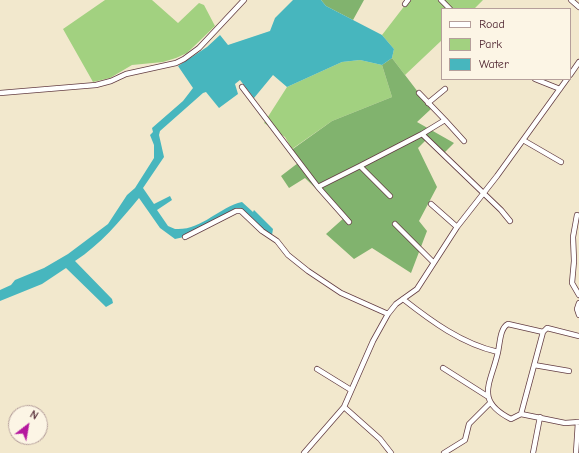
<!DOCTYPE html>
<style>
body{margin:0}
#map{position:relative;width:579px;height:453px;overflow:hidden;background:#f2e8cd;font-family:"Comic Neue",sans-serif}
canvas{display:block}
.legend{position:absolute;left:441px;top:8px;width:130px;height:72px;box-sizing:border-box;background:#fcf5e5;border:1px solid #b59f9b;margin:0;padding:5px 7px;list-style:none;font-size:12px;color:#4a1f2b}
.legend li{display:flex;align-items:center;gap:8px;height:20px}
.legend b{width:20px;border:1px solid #b59f9b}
.north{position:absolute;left:8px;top:405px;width:40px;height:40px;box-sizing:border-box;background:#fcf5e5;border:1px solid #b59f9b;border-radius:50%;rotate:31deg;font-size:11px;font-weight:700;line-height:16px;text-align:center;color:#4a1f2b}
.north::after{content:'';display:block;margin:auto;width:14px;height:18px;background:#b5179e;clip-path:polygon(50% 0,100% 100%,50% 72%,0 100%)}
</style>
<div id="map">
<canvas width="579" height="453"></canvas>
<ul class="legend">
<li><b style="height:5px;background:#fff"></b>Road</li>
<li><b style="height:11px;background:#a2d180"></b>Park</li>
<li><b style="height:11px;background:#47b6be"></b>Water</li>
</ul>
<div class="north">N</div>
</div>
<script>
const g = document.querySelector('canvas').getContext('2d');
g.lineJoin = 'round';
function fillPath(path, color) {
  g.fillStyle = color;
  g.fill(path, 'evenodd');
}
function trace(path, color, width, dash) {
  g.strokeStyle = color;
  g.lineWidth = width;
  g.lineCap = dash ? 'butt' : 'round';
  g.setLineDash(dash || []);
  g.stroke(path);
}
fillPath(new Path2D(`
 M105,0H152L178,23L199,3L204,5L215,26L187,53L176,58L163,62L132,65L110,78L93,82L63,29Z
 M409,0H483L474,9H442V40L405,75L392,58L394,49L382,35Z
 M360,60L382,65L392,97L332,121L292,149L285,137L264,123L287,87L342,62Z`), '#a2d180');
fillPath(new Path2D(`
 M321,0H364L353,20L326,6Z
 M392,58L431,109L417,122L454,143L442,155L426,140L418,148L437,187L419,221L427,231L411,273L372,248L354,259L326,234L345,217L305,178L289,188L281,176L298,163L290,151L332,121L392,97L382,65Z`), '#81b36e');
fillPath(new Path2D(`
 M293,0H321L326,6L382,35L394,49L392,58L382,65L360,60L342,62L287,87L273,75L254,98L240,80L235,84L238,94L219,108L206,92L203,93L160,131L159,135L164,157L143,188L154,204L170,196L172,200L157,210L168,226L175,229C201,231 219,207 242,202L253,212L254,210L273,229L272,235L267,233L241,209L184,237L175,239L160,228L139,198C119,222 101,244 75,261L112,299L113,303L106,307L66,268L42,284L0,301V290L11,285L15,280L44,268L68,254L108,224L127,195L135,188L154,158V145L150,135L153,132L152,128L183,101L193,88L178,66L207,47L220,35L228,45L270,31L275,18Z`), '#47b6be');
const street = new Path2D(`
 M441,0L450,9
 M571,0L579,7
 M405,4L408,0
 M570,75L579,62
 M535,79L560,89
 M242,87L318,187L349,222
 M0,93L96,85L111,81L126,74L176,63L184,59L199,48L244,0
 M419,93L445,120
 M428,103L445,89
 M422,134L445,120L464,141
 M523,140L561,162
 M318,187L360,166
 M390,196L360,166L422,134L501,210L510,221
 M431,204L457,227
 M577,215L573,237L574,261L572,283L579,295
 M395,224L433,262
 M185,237L236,211H241L262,231L277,241L288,255L308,271L341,293L388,314
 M403,299C431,321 462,344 498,352C491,384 474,400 511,419L521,414L565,423L579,422
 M579,303L577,309L579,315
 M498,352C500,343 500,328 508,324L543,332L547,328L579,336
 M534,365L569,371
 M443,368L487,396
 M317,369L351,390
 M344,407L380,439L391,453
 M521,414L543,332
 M304,453L344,407L373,341L388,314L396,304L417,289L457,227L497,176L567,79
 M444,453L465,440L469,424L490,403
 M533,453L540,417
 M576,453L578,422`);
trace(street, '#633d43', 6);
trace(street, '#fff', 4.5);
</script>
